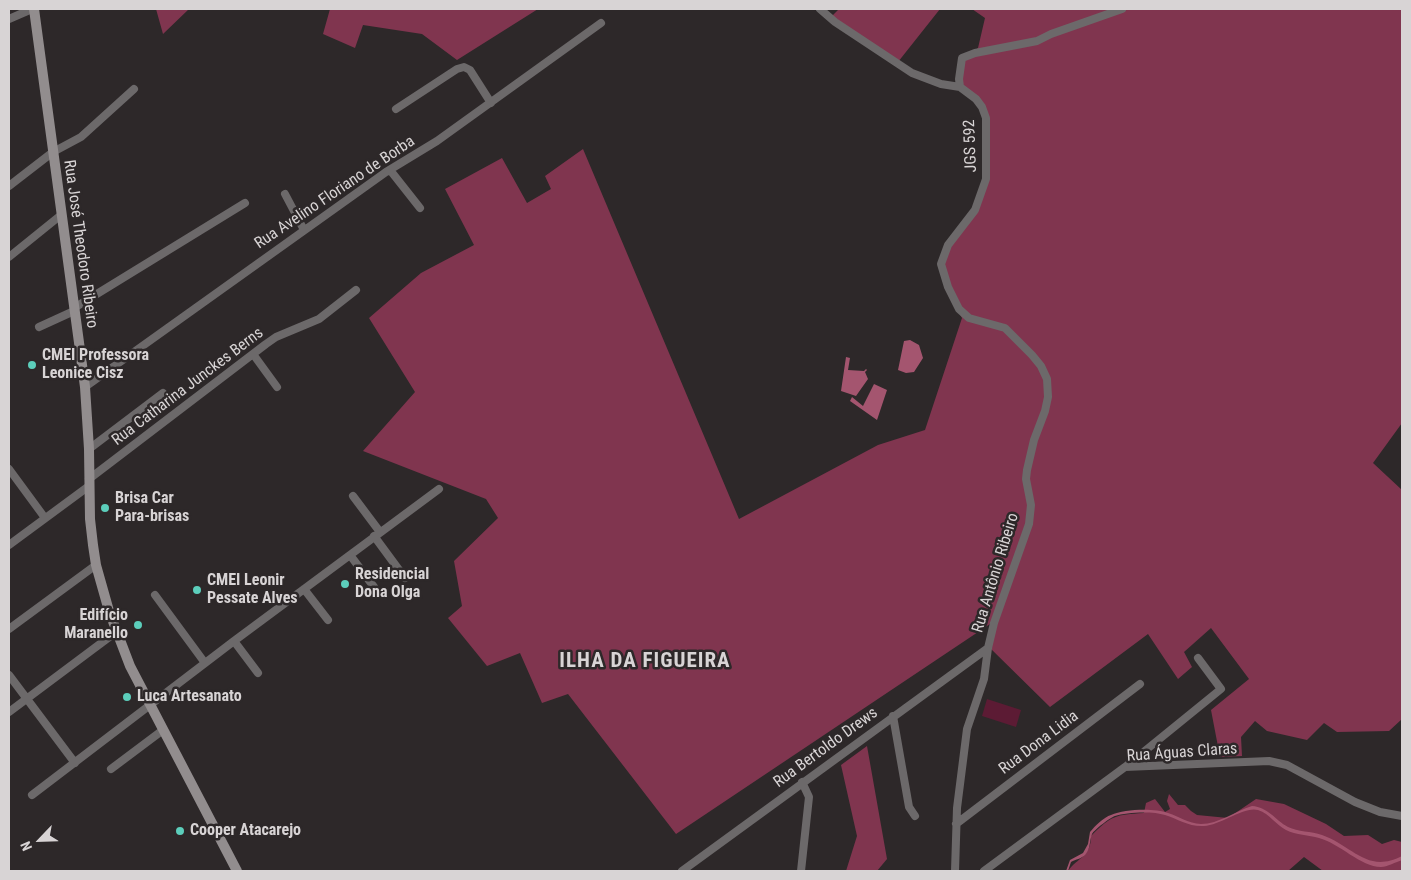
<!DOCTYPE html>
<meta charset="utf-8">
<style>
body{margin:0}
#map{position:relative;width:1411px;height:880px;overflow:hidden;background:#2d2829;font-family:"Roboto Condensed",sans-serif}
canvas{display:block}
.frame{position:absolute;inset:0;border:10px solid #d8d4d5;pointer-events:none}
.north{position:absolute;left:15px;top:815px;width:50px;height:50px;-webkit-text-stroke:4px #2d2829;paint-order:stroke;rotate:246deg;font-size:14px;font-weight:700;line-height:20px;text-align:center;color:#d8d4d5}
.north::after{content:'';display:block;margin:auto;width:18px;height:22px;background:#d8d4d5;clip-path:polygon(50% 0,100% 100%,50% 72%,0 100%)}
</style>
<div id="map">
<canvas width="1411" height="880"></canvas>
<div class="frame"></div>
<div class="north">N</div>
</div>
<script>
const g = document.querySelector('canvas').getContext('2d');
g.lineJoin = 'round';
function fillPath(path, color) {
  g.fillStyle = color;
  g.fill(path, 'evenodd');
}
function trace(path, color, width, dash) {
  g.strokeStyle = color;
  g.lineWidth = width;
  g.lineCap = dash ? 'butt' : 'round';
  g.setLineDash(dash || []);
  g.stroke(path);
}
function label(font, color, halo, rows, align = 'center') {
  g.font = font + ' "Roboto Condensed",sans-serif';
  g.lineWidth = 5;
  g.setLineDash([]);
  g.textBaseline = 'middle';
  g.strokeStyle = halo;
  g.fillStyle = color;
  for (const [text, x, y, turn = 0] of rows) {
    g.save();
    g.translate(x, y);
    g.rotate((+turn || 0) * Math.PI / 180);
    g.textAlign = isNaN(turn) ? turn : align;
    if (halo) g.strokeText(text, 0, 0);
    g.fillText(text, 0, 0);
    g.restore();
  }
}
fillPath(new Path2D(`
 M987,699L1021,710L1016,727L982,716Z`), '#5c1b34');
fillPath(new Path2D(`
 M156,9H189L163,34Z
 M330,9H538L457,60L422,34L363,25L355,48L323,34Z
 M839,9H940L898,62L831,17Z
 M972,9H1402V423L1373,463L1402,490V719L1389,731L1337,732L1324,723L1307,740L1267,731L1255,721L1241,737L1242,756L1220,757L1211,710L1249,679L1211,628L1184,652L1192,667L1178,679L1148,634L1050,707L989,647L996,620L676,834L568,694L542,703L520,653L487,666L448,618L462,606L454,561L498,518L486,499L363,451L415,392L369,318L421,273L474,245L445,189L502,158L527,203L551,189L545,176L583,149L739,519L878,445L925,430L962,318L951,298L941,261L988,181V117L958,84L962,60L978,48L985,18Z
 M867,746L887,859L877,871H846L857,836L841,765Z
 M1169,794L1178,805H1185L1191,811L1197,815L1228,818L1256,799L1284,804L1326,824L1344,836L1368,835L1382,844L1394,840L1402,842V871H1323L1304,857L1288,871H1068C1078,857 1091,857 1091,836C1112,815 1115,815 1144,813L1146,803L1155,799L1165,812L1170,809L1167,801Z`), '#80354f');
fillPath(new Path2D(`
 M910,340L919,345L923,358L914,372L906,373L898,370L904,341Z
 M846,357L850,358L848,370L864,371L866,369L867,370L865,372L868,379L856,396L841,391Z
 M874,384L887,390L877,420L850,401L852,397L863,406Z
 M1252,806C1268,807 1275,820 1288,827C1298,832 1311,831 1322,835C1353,846 1367,874 1402,856V860C1396,862 1387,867 1381,867C1361,867 1339,843 1319,838C1309,835 1296,835 1286,830C1276,825 1270,814 1258,810C1244,806 1221,825 1204,826C1189,827 1178,819 1165,815C1153,811 1127,812 1115,816C1111,817 1094,830 1092,834C1089,842 1091,848 1085,855C1081,859 1076,859 1071,862L1068,871H1066L1070,860L1083,853L1088,844L1090,832C1095,826 1104,817 1111,815C1125,809 1154,808 1168,813C1180,817 1188,823 1201,824C1219,824 1235,811 1252,806Z`), '#a4556f');
trace(new Path2D(`
 M820,9L835,22L912,73L941,84L960,87L976,99L982,107L986,118V179L975,210L948,245L941,264L948,287L959,309L969,318L1005,328L1032,355L1041,366L1047,379L1048,397L1045,411L1034,440L1027,470L1026,479L1031,505L1029,524L994,623L988,648L984,679L967,729L957,808L955,871
 M9,19L32,9
 M960,87L959,79L962,58L975,53L1037,41L1051,34L1122,9
 M396,109L457,69L464,67L470,70L491,103
 M390,170L420,208
 M9,186L53,152L81,137L134,89
 M285,194L304,230
 M9,257L61,215
 M74,308L245,203
 M39,327L74,311
 M253,354L277,387
 M85,387L386,172L437,141L601,23
 M89,449L163,393
 M9,469L45,518
 M89,479L266,344L276,337L319,319L356,290
 M353,496L380,532
 M374,536L405,578
 M9,545L89,486
 M350,555L374,587
 M304,589L328,620
 M155,595L205,663
 M9,629L96,565
 M234,641L258,673
 M9,675L75,763
 M9,712L116,632
 M893,716L909,807L915,816
 M1125,767L1221,689L1198,658
 M111,769L163,730
 M32,795L234,641L439,489
 M956,824L1140,684
 M682,871L988,648
 M801,871L809,797L802,782
 M984,871L1125,767L1269,761L1287,765L1355,802L1380,812L1402,816`), '#6c696a', 8);
trace(new Path2D(`
 M34,9L85,387L89,449L90,519L93,545L96,565L109,611L130,666L237,871`), '#928d8e', 10);
for (const [x, y, r, color] of [
 [32,365,5,"#5ccebb"],
 [105,508,5,"#5ccebb"],
 [345,584,5,"#5ccebb"],
 [197,590,5,"#5ccebb"],
 [138,625,5,"#5ccebb"],
 [127,697,5,"#5ccebb"],
 [180,831,5,"#5ccebb"]
]) {
  const dot = new Path2D();
  dot.arc(x, y, r, 0, 2 * Math.PI);
  g.fillStyle = color;
  g.fill(dot);
  trace(dot, '#2d2829', 2);
}
label('16px', '#d8d4d5', '#2d2829', [
 ["JGS 592",971,146,-92],
 ["Rua Avelino Floriano de Borba",335,193,-34],
 ["Rua José Theodoro Ribeiro",80,244,82],
 ["Rua Catharina Junckes Berns",188,387,-37],
 ["Rua Antônio Ribeiro",996,573,-73],
 ["Rua Dona Lidia",1039,743,-37],
 ["Rua Bertoldo Drews",826,748,-36],
 ["Rua Águas Claras",1182,753,-4]
]);
label('bold 16px', '#d8d4d5', '#2d2829', [
 ["CMEI Professora",42,356],
 ["Leonice Cisz",42,374],
 ["Brisa Car",115,499],
 ["Para-brisas",115,517],
 ["Residencial",355,575],
 ["Dona Olga",355,593],
 ["CMEI Leonir",207,581],
 ["Pessate Alves",207,599],
 ["Edifício",128,616,"right"],
 ["Maranello",128,634,"right"],
 ["Luca Artesanato",137,697],
 ["Cooper Atacarejo",190,831]
], 'left');
g.letterSpacing = '1px';
label('bold 21px', '#d8d4d5', '#2d2829', [
 ["ILHA DA FIGUEIRA",645,662]
]);
g.letterSpacing = '0px';
</script>
